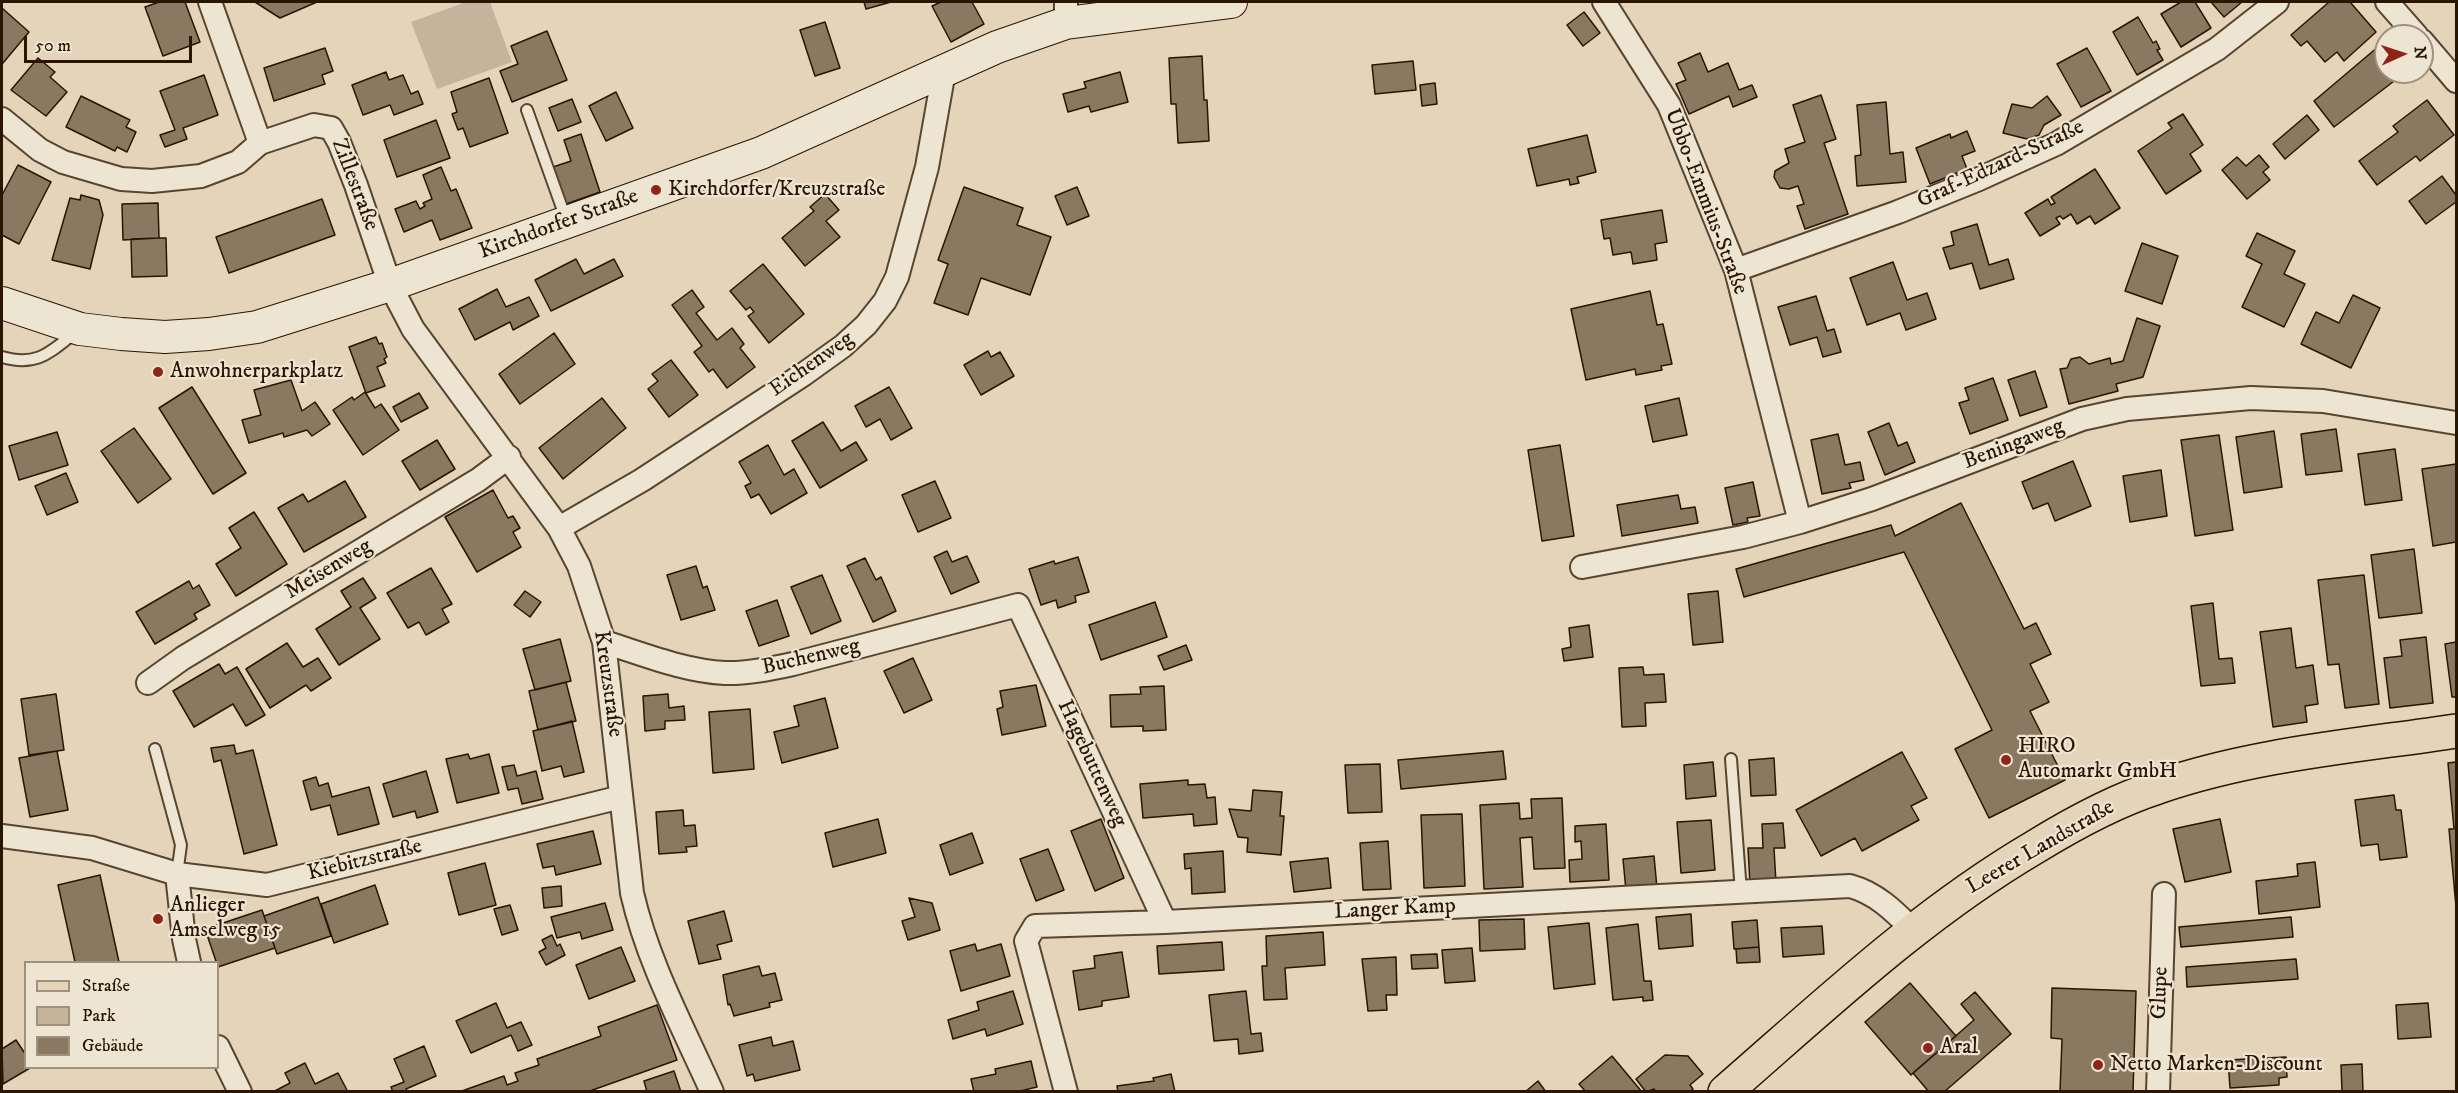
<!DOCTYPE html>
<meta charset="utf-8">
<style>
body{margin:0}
#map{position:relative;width:2458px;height:1093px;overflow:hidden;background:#e4d5ba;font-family:"IM FELL DW Pica",serif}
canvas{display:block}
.frame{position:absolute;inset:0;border:3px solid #291501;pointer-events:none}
.legend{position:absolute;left:24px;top:961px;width:195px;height:108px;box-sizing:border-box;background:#ede4d2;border:2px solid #9f917e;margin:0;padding:8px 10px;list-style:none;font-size:18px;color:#291501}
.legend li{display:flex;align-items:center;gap:12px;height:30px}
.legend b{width:30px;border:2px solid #9f917e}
.north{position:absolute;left:2374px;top:24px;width:60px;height:60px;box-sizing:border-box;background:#ede4d2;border:2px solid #9f917e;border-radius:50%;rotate:87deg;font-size:16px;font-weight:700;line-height:24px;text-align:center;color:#291501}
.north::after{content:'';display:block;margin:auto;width:21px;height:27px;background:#8f2418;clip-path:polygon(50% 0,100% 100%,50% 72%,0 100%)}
.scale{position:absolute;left:24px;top:36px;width:168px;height:27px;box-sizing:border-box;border:3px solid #291501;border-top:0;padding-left:8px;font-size:18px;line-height:21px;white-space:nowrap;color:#291501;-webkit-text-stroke:4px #ede4d2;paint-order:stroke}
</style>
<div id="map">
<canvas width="2458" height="1093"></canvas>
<div class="frame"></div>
<ul class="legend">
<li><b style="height:8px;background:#e4d5ba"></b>Straße</li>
<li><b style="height:16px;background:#c4b49b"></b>Park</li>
<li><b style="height:16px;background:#8a7961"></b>Gebäude</li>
</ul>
<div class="north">N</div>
<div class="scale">50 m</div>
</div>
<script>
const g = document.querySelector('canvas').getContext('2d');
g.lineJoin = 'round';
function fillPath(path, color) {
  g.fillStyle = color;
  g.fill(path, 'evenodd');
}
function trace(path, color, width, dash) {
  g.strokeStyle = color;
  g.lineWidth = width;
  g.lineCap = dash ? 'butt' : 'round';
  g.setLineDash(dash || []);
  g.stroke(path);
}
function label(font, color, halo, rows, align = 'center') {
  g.font = font + ' "IM FELL DW Pica",serif';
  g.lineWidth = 4.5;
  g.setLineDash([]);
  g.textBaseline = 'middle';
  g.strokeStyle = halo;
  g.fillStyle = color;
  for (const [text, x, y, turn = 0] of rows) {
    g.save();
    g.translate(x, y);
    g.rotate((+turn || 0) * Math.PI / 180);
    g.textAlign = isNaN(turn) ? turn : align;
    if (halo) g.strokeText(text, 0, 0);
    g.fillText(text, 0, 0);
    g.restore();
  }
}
fillPath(new Path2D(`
 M466,2H490L512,62L437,89L411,22Z`), '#c4b49b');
const building = new Path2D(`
 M159,2H185L200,42L163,56L145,7Z
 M255,2H317L280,18Z
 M864,2H891L866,9Z
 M941,2H972L984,24L951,42L932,6Z
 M2181,2H2195L2211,28L2181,47L2161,14Z
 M2211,2H2242L2224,17Z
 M2329,2H2350L2376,32L2344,61L2337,52L2325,62L2307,41L2301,46L2291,35Z
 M2,8L29,32L3,63L2,61Z
 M1584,12L1600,33L1583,46L1567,25Z
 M2138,17L2153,43L2156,41L2160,49L2157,50L2163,60L2137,75L2113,32Z
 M825,22L840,68L815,76L800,30Z
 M547,31L567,80L512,102L500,71L518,64L511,46Z
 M2379,46L2386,54V72H2400L2402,75L2334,127L2314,101Z
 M325,48L333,71L322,75L325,84L274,101L264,68Z
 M2087,48L2111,91L2081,107L2057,64Z
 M1700,53L1708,72L1728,63L1739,90L1752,85L1757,97L1733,107L1729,96L1689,114L1676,84L1686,80L1678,63Z
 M1202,56L1204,100H1207L1209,141L1178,143L1176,104H1171L1169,58Z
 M38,58L55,72L50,77L67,92L46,116L11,90Z
 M1413,61L1416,90L1375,94L1372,65Z
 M386,72L389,80L403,75L411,94L418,91L423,104L394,115L390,105L363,115L352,85Z
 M1120,72L1128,102L1091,112L1089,106L1068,112L1063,94L1086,88L1084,82Z
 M204,75L218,115L183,128L187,139L165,147L160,135L175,130L160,91Z
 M489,78L508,133L470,147L463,128L458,130L452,114L457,112L451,92Z
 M1435,83L1437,104L1422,106L1420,85Z
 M616,92L633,128L606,141L589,106Z
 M1821,95L1836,139L1824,143L1848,214L1805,229L1797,206L1804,204L1798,186L1789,189L1780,188L1774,177L1775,171L1789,163L1785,149L1805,142L1793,105Z
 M81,96L130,120L126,127L136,132L127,152L117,147L115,151L66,127Z
 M2047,96L2061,115L2044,125L2039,135L2027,139L2003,133L2012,104L2032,108Z
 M572,99L581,122L558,131L549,108Z
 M2427,100L2454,135L2420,161L2416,156L2377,185L2359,161L2398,132L2393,126Z
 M1886,102L1890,154L1903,152L1906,182L1857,186L1855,156L1861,155L1857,105Z
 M2183,114L2203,145L2190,154L2201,171L2166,194L2138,151L2172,128L2168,123Z
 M2307,115L2319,130L2285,159L2273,144Z
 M436,120L450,158L397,177L384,140Z
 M1967,131L1975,151L1962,156L1967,169L1930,184L1916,148L1950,134L1951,138Z
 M581,134L600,192L566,204L553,167L571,161L564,140Z
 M1587,135L1596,172L1577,177L1579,183L1570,185L1569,179L1537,186L1528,149Z
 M2259,155L2269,167L2263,172L2270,180L2247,199L2222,170L2237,157L2246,166Z
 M18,165L51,182L19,244L2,235V195Z
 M441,167L451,191L456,189L472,228L440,240L432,220L404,232L395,209L416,201L420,209L425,206L423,203L432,199L423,175Z
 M2095,169L2120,208L2095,224L2090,216L2077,224L2071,214L2063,219L2060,216L2056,218L2060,224L2040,236L2025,213L2048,199L2051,205L2055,203L2051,197Z
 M2442,176L2456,195V202L2426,224L2409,201Z
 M964,187L1023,208L1017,225L1051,237L1030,295L981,278L968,315L934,303L948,264L938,260Z
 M1077,187L1089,216L1067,225L1055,196Z
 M825,194L839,210L826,221L840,237L805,266L782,238L814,211L810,207Z
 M81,195L99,200L103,215L90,269L52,260L70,198L80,200Z
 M322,199L335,235L229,273L216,237Z
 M158,203L159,238L123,240L122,204Z
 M1662,210L1667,242L1655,244L1657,260L1633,264L1631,252L1613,255L1610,238L1604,239L1601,220Z
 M1977,224L1989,265L2008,259L2014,279L1980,289L1972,263L1950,269L1943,248L1954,245L1951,232Z
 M2257,233L2295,251L2284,274L2305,284L2284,327L2242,307L2262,264L2246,256Z
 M159,238H166L167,276L132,277L131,239Z
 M2142,243L2178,256L2162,304L2125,291Z
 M576,259L584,274L614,259L623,276L551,311L535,280Z
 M1893,262L1907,300L1927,293L1936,319L1906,330L1900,313L1867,325L1850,278Z
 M763,264L804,314L769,343L748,316L754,312L750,307L746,310L730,291Z
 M497,289L506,307L529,297L539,316L513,330L510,322L475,340L459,309Z
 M692,290L704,307L696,313L717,340L732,328L744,344L740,348L755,367L727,388L713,369L709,372L694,352L702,346L672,305Z
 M1650,291L1657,325L1663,324L1672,364L1661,366L1662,370L1636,375L1635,369L1586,380L1571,309Z
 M2353,295L2380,308L2351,368L2301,344L2316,312L2339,323Z
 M1816,296L1827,331L1834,329L1841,352L1823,357L1817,337L1790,345L1778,307Z
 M2137,318L2160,326L2143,377L2116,384L2118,391L2069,404L2060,369L2067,368L2071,359L2080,357L2089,364L2110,358L2111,364L2123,361Z
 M554,333L575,364L520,404L499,374Z
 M376,337L379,344L382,343L387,357L384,359L386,363L377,367L385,386L366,393L349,347Z
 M988,351L991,357L1000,352L1014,376L981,395L964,365Z
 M671,360L698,395L669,417L648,389L658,381L652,374Z
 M2035,371L2047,407L2020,416L2008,380Z
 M1993,378L2008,420L1970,434L1959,403L1969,400L1965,388Z
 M291,380L302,411L315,402L330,424L312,436L307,430L284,437L283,433L249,443L242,420L261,415L254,390Z
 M192,387L246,473L213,494L159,408Z
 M889,387L912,428L891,440L880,419L866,427L855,406Z
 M365,392L375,408L381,404L399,430L363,455L333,410L352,397L354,400Z
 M419,393L428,408L401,422L393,407Z
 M602,398L626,428L563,479L539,448Z
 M1679,398L1687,435L1653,442L1645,406Z
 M823,422L841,451L856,442L867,460L820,488L792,441Z
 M1889,423L1898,446L1907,442L1915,462L1885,475L1868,432Z
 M134,428L171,479L138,503L101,451Z
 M2336,429L2342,471L2306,475L2301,434Z
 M2274,431L2282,487L2244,493L2236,437Z
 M57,432L68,465L19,480L9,446Z
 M1838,434L1845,465L1860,462L1864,480L1849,483L1851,488L1822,494L1811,440Z
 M2219,435L2233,530L2195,536L2181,440Z
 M437,440L455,469L420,490L402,461Z
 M768,445L784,475L794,469L807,493L771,514L759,494L751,498L745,486L751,483L739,462Z
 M1560,445L1574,536L1542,541L1528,450Z
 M2395,449L2402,500L2365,505L2358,454Z
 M2073,461L2091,506L2055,521L2048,503L2033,509L2022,482Z
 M2456,464V542L2433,546L2422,469Z
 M2161,470L2167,516L2130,522L2123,476Z
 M66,473L78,502L47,515L35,486Z
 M345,481L366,517L304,552L278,508L303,494L308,502Z
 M935,481L951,518L918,532L902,495Z
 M1753,482L1760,516L1747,518L1748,522L1733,525L1725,488Z
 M493,490L508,518L513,516L520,528L513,532L521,547L477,572L445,517Z
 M1678,495L1681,509L1695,507L1698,523L1622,536L1617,505Z
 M1961,503L2024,629L2036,623L2051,654L2030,664L2049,702L2030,711L2065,780L1989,818L1955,749L1992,730L1904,552L1744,597L1736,569L1891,525L1895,536Z
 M254,512L287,564L236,596L216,564L241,548L229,528Z
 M2414,549L2422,613L2379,618L2371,555Z
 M947,551L952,562L967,556L979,582L951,594L934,557Z
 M1078,557L1089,592L1075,596L1076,602L1058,608L1056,600L1041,605L1029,569L1054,561L1055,564Z
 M865,558L876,580L881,577L896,611L873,622L847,566Z
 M696,566L703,588L707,586L715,610L681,620L667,575Z
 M431,568L452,604L442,609L449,622L426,635L419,622L408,628L387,593Z
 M822,575L841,621L811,634L791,587Z
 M2364,575L2379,704L2345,708L2339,664L2328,665L2318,580Z
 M363,578L376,598L360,608L380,639L339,665L316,629L351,607L341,591Z
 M189,581L193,589L199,585L210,605L194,614L197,619L155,644L136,612Z
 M525,591L541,602L530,617L514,605Z
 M1718,591L1723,642L1693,645L1688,594Z
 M777,600L789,636L759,646L746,611Z
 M1155,602L1167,637L1101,660L1089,625Z
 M2213,603L2219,659L2232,658L2235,683L2201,686L2191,606Z
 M1589,625L1593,657L1564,661L1562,649L1571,647L1569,628Z
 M2291,628L2296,668L2313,665L2318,704L2305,706L2307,722L2273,727L2260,632Z
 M2426,637L2433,703L2390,708L2384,658L2402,656L2400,640Z
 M560,639L571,681L535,690L523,649Z
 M2456,642V697H2452L2445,644Z
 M287,643L303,667L318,658L331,678L311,691L306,685L270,708L246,669Z
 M1186,645L1192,660L1164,670L1158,656Z
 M913,658L932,700L904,713L884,671Z
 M219,664L225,674L237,667L265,715L246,726L233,704L194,727L173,691Z
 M1643,667L1644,675L1664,674L1666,702L1645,703L1646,726L1622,727L1619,668Z
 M566,682L576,721L538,730L529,691Z
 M1036,685L1046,726L1002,735L997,709L1003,707L1000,691Z
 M1164,686L1166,730L1143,731V726L1111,727L1110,695L1141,694L1140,687Z
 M56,694L64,750L29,755L21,699Z
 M668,694L669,708L684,706L685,720L665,721V729L645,731L643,696Z
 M825,698L838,748L782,763L774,732L799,726L794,706Z
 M750,709L754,769L713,773L709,712Z
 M572,721L584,772L564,777L561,766L542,771L533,731Z
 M234,745L236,754L253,750L277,845L244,854L221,760L214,762L211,748Z
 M57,751L68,810L30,817L19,758Z
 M1503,751L1506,779L1401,789L1398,760Z
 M1902,752L1927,798L1911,806L1919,820L1862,851L1855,838L1821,856L1796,810Z
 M468,754L470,759L489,754L499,793L457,803L446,759Z
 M1774,758L1776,795L1751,796L1749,760Z
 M1713,762L1716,796L1686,799L1684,765Z
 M2456,762V907L2449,829H2454L2448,763Z
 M1380,764L1382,812L1348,813L1345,765Z
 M514,765L517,776L536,771L543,799L522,804L518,788L508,790L502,767Z
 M426,771L438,812L417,818L415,811L393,817L383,784Z
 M316,777L319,786L328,783L332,797L369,787L379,824L338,835L330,805L311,810L303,781Z
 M1188,780V785L1205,784L1207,798L1215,797L1217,824L1194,826L1193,814L1143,818L1140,784Z
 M1253,790L1282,792L1280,816H1284L1281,855L1247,852L1248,838L1238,837L1229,809L1251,811Z
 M2394,795L2396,810H2401L2407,857L2380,860L2378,844L2361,846L2355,800Z
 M1562,798L1565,868L1534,869L1532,837L1520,838L1523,887L1484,889L1480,805L1519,803L1520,819L1532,818L1531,799Z
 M683,810L684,826L695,825L697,846L686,847L687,852L659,854L656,812Z
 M1462,814L1465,886L1424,888L1421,815Z
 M878,819L886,853L833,867L825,833Z
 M1101,819L1124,878L1095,891L1071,831Z
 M2220,819L2231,872L2185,882L2173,829Z
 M1711,820L1715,870L1681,873L1677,822Z
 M1783,823L1785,848H1774L1776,883L1750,884L1748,848H1763L1762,824Z
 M1606,824L1609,880L1570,882L1569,860L1582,859L1581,841L1575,842V826Z
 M593,831L601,864L556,875L554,866L543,868L537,844Z
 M972,833L983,863L950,875L940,845Z
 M1388,841L1391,889L1363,890L1360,843Z
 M1048,849L1064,890L1036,901L1020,859Z
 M1223,851L1225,892L1192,894L1191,868L1185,869L1184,854Z
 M1654,856L1657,888L1626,891L1623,859Z
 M1328,858L1331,888L1294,892L1290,862Z
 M2315,862L2320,907L2259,914L2256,881L2298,876L2297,864Z
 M485,863L496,905L459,915L448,873Z
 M100,875L119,962H75L58,885Z
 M375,885L388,924L334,943L321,904Z
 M561,886L562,906L544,908L542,888Z
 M318,897L331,936L277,954L264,916Z
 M909,898L932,903L940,930L908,940L902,921L915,917Z
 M605,903L613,930L582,939L580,932L557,938L551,917Z
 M510,905L518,930L502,935L494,909Z
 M262,910L275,948L218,967L205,929Z
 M724,911L732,941L717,945L721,959L699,964L688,921Z
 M1691,914L1693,946L1659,949L1656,917Z
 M2291,917L2293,937L2181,947L2179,927Z
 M1524,919L1525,949L1480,951L1479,920Z
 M1757,920L1759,947L1734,949L1732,922Z
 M1589,923L1595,984L1554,989L1548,927Z
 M1638,924L1644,981H1651L1653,1000L1643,1001V997L1613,1000L1606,928Z
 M1822,926L1824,954L1783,957L1781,928Z
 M1323,932L1325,965L1285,968L1287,999L1264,1000L1262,966H1267L1266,936Z
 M552,935L557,946L560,944L565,955L546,965L539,952L546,948L542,940Z
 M1222,942L1224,970L1159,974L1157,946Z
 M975,944L977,951L1001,944L1010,976L961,991L950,951Z
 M621,947L635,981L589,999L576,965Z
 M1759,947L1760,962L1737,963L1736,949Z
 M1472,948L1475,981L1445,983L1442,950Z
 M1122,952L1129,997L1102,1001V1006L1079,1010L1073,971L1095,968L1094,956Z
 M1437,954L1438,968L1412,969L1411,955Z
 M1396,957L1397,995H1386L1387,1010L1368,1011L1362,959Z
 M2296,959L2298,979L2187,987L2186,967Z
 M759,966L762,976L775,973L782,1000L769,1003L770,1007L734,1016L730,1004L728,1005L723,975Z
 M1910,983L1956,1036L1911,1075L1865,1022Z
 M2052,988L2136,991L2133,1092H2060L2062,1039L2051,1038Z
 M1013,991L1023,1024L987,1036L985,1029L953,1039L948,1020L979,1010L977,1002Z
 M1246,991L1251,1034L1261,1033L1263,1051L1239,1054L1238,1039L1214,1041L1209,995Z
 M1975,992L2011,1034L1944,1092H1929L1913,1073L1974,1020L1961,1004Z
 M496,1003L507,1028L521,1022L532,1045L518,1051L511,1035L471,1053L456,1021Z
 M2428,1003L2431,1037L2398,1039L2396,1005Z
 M657,1005L677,1060L587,1092H459L504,1076L507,1085L518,1081L515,1073L539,1065L537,1059L601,1036L598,1027Z
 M771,1037L773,1046L793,1041L800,1070L755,1081L753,1074L747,1076L739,1045Z
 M16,1040L26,1055V1068H30L3,1084L2,1049Z
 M424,1046L436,1076L406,1089L407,1092H393L391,1087L404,1082L394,1059Z
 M1665,1055L1688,1056L1703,1074L1690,1085L1693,1089L1689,1092H1656L1654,1089L1646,1092L1636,1079Z
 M1612,1056L1642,1092H1586L1579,1084Z
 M2286,1057L2287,1077L2279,1078V1085L2230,1088L2228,1060Z
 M1031,1061L1037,1087L1016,1092H974L971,1079L996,1074L995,1069Z
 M305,1063L315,1084L338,1073L348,1092H273L290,1083L285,1073Z
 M2362,1064L2363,1092H2342L2341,1065Z
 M674,1071L681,1092H647L644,1081Z
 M1171,1074L1175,1092H1118L1117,1086L1154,1081L1153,1078Z
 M1538,1081L1546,1092H1525Z`);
fillPath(building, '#8a7961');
trace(building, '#291501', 1.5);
const lane = new Path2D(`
 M527,110L566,219
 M2,357C37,367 49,353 76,332
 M155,749L181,845L177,874
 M1731,759L1741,892`);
const street = new Path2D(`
 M210,2L260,143
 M1066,2V23
 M1604,2L1669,105L1736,270L1800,522
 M2387,2L2417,36
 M2422,41L2456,81
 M2,119L40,150L63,162L121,179L152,181L201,176L238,162L260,143L314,125L331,128L339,142L356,185L390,285L413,329L559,528L579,566L604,642L632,893C648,963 683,1027 712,1092
 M1736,270L1898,212L1979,179L2056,144L2217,49L2277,2
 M559,528L642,480L804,374L843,346L866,325L885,301L897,277L927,167L944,71
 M1582,567L1743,537L1800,522L1872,499L2082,419L2127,409L2251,398L2323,401L2456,423
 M604,642C643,654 684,671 725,673C747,674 771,669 793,664L1018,605L1165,922
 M148,683L183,658L478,480L509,457
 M2,836L92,848L177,874L267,885L621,797
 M177,874L184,939L189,962
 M218,1047L240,1092
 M1066,1092L1026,941L1035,926L1165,922L1850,886C1876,893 1894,911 1913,930
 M2158,1092L2164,894`);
const secondary = new Path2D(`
 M2,303L80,329L121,334L165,337L209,334L257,327L390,285L761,153L997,47L1066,23L1231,2`);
const primary = new Path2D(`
 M1725,1092C1825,1005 1921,914 2035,847C2074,823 2114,801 2158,787C2254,754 2356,746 2456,731`);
trace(lane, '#58452f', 14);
trace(street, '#58452f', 26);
trace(secondary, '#291501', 34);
trace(primary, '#291501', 36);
trace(lane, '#ede4d2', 10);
trace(street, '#ede4d2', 22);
trace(secondary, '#ede4d2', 32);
trace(primary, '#e4d5ba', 33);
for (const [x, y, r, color] of [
 [656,190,6,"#8f2418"],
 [158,372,6,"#8f2418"],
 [2006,760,6,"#8f2418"],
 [158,919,6,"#8f2418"],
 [1928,1048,6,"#8f2418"],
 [2098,1065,6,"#8f2418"]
]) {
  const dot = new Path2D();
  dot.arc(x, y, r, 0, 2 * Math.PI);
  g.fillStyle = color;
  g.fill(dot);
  trace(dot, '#ede4d2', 2);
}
label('22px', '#291501', '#ede4d2', [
 ["Graf-Edzard-Straße",2001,165,-25],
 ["Zillestraße",354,185,69],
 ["Ubbo-Emmius-Straße",1705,202,69],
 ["Kirchdorfer Straße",559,225,-20],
 ["Eichenweg",812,365,-35],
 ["Beningaweg",2014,445,-21],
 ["Meisenweg",329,570,-31],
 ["Buchenweg",811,658,-13],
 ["Kreuzstraße",607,684,82],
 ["Hagebuttenweg",1091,764,65],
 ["Leerer Landstraße",2041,848,-30],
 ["Kiebitzstraße",365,861,-14],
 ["Langer Kamp",1395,910,-3],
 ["Glupe",2161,993,-88]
]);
label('22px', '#291501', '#ede4d2', [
 ["Kirchdorfer/Kreuzstraße",668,190],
 ["Anwohnerparkplatz",170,372],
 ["HIRO",2018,747],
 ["Automarkt GmbH",2018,772],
 ["Anlieger",170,906],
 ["Amselweg 15",170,931],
 ["Aral",1940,1048],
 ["Netto Marken-Discount",2110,1065]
], 'left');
</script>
